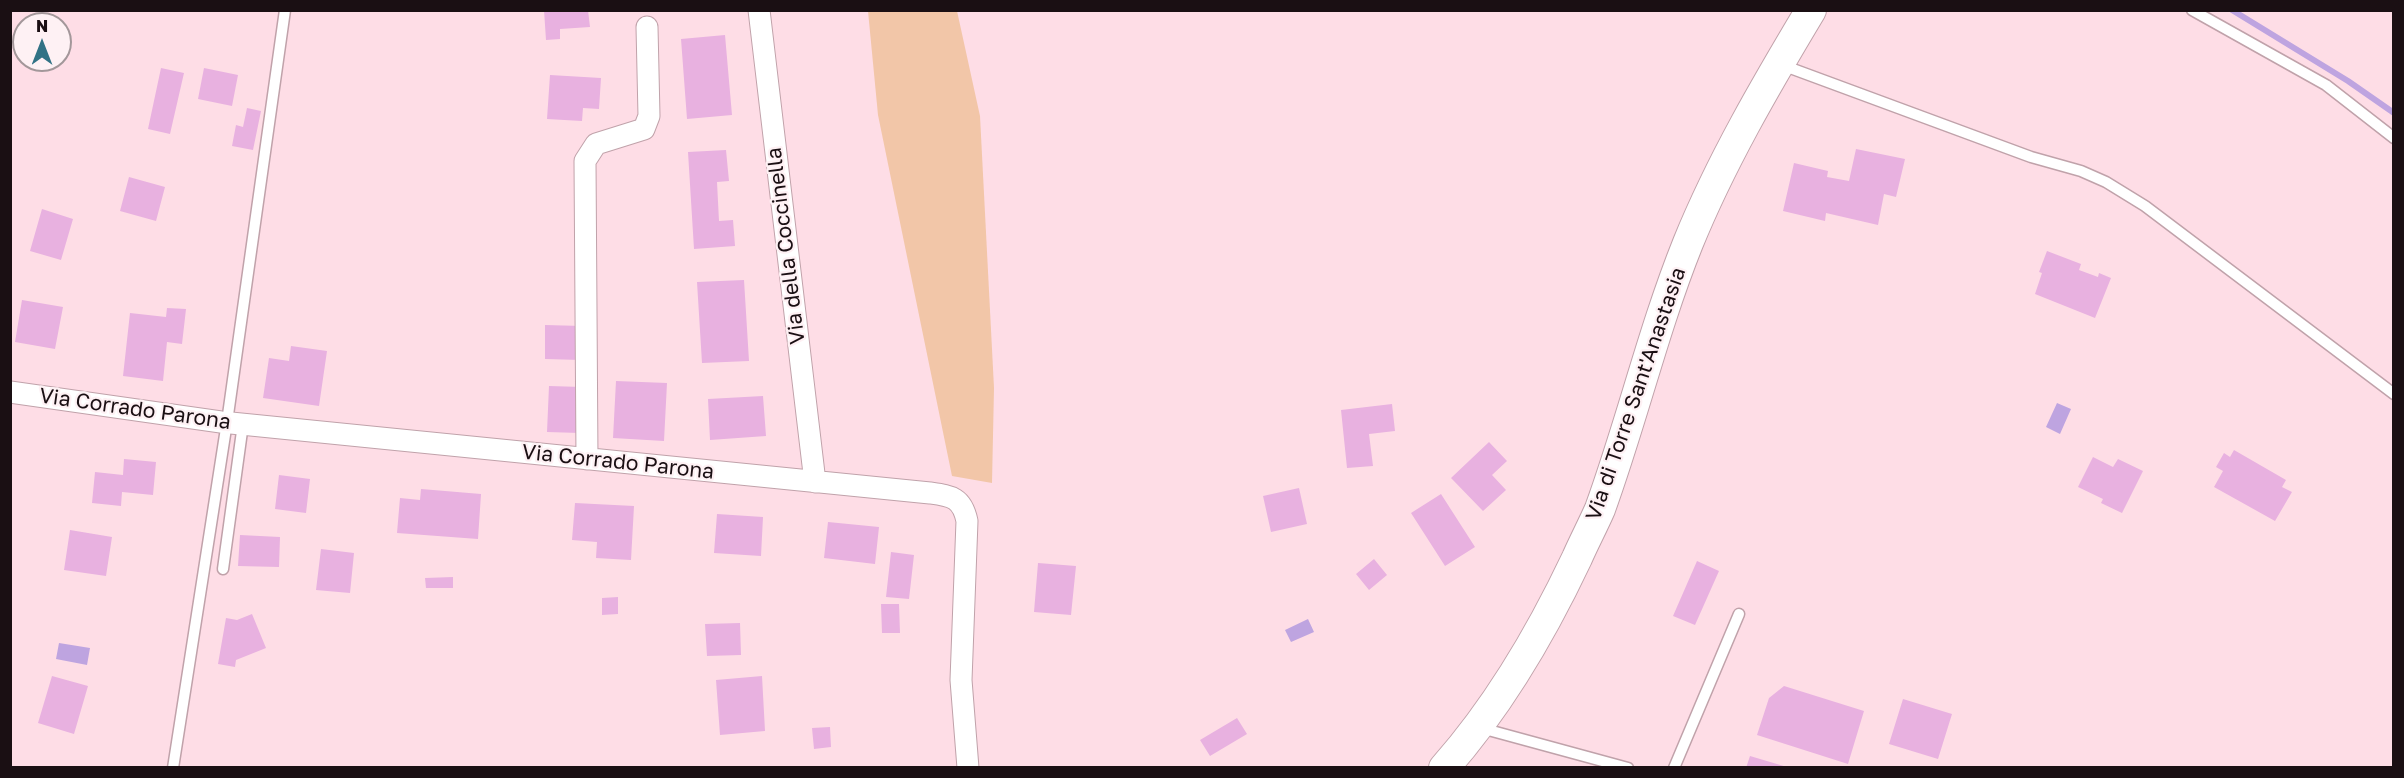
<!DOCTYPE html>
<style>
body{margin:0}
#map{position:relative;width:2404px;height:778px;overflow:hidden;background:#fedde6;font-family:"Golos Text",sans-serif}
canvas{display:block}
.frame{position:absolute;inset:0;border:12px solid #1a0f13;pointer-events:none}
.north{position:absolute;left:12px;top:12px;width:60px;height:60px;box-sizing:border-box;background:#fef1f4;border:2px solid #a3979a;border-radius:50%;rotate:0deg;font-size:16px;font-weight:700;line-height:24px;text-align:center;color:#1a0f13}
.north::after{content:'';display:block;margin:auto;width:21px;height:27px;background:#317285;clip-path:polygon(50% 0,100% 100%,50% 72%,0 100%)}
</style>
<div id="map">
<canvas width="2404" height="778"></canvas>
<div class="frame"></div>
<div class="north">N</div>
</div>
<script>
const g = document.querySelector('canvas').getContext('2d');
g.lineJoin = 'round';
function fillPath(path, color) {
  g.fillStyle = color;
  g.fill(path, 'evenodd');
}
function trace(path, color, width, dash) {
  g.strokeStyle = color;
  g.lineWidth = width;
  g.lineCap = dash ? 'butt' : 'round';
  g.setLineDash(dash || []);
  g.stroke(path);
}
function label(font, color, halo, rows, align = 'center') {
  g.font = font + ' "Golos Text",sans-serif';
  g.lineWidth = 4.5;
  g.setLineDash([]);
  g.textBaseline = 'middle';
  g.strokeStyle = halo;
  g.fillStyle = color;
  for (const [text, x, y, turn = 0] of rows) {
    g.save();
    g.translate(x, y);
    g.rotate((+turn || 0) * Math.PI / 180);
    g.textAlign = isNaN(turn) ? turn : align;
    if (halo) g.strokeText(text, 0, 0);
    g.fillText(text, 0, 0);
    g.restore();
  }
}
fillPath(new Path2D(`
 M868,11H957L980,116L994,388L992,483L952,476L878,115Z`), '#f2c6a8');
fillPath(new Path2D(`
 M2057,403L2071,409L2060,434L2046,427Z
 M1308,619L1314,632L1291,642L1285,630Z
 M59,643L90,648L87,665L56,659Z`), '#bea4e0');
trace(new Path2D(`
 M2232,10L2348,81L2394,113`), '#bea4e0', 6);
fillPath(new Path2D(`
 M544,10H588L590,27L560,29V39L546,40Z
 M725,35L732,115L687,119L681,39Z
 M161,68L184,73L170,134L148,129Z
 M204,68L238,75L232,106L198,99Z
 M550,75L601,78L599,109L583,108L582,121L547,119Z
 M247,108L261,111L253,150L232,146L236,125L243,127Z
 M1856,149L1905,159L1896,197L1884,194L1878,225L1826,213L1825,221L1783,211L1794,163L1828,171L1827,177L1849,181Z
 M726,150L729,181L717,182L719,221L733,220L735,246L694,249L688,152Z
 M129,177L165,187L156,221L120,211Z
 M42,209L73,219L61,260L30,251Z
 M2047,251L2081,264L2079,270L2098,277L2099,273L2111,278L2095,318L2035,294L2042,273L2039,272Z
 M744,280L749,361L702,363L697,282Z
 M22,300L63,307L55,349L15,342Z
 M167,308L186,309L182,344L167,342L163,381L123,376L130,313L166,317Z
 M545,325L582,326L581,360L545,359Z
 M291,346L327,351L319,406L263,398L269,358L289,361Z
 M616,381L667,383L664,441L613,438Z
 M549,386L582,387L580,433L547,432Z
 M763,396L766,436L710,440L708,399Z
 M1392,404L1395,431L1369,434L1373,466L1347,468L1341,410Z
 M1489,442L1507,461L1492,475L1506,490L1483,511L1451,478Z
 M2234,450L2286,480L2282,487L2292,492L2275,521L2214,487L2223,471L2216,467L2224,453L2230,457Z
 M2093,457L2113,467L2118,459L2143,471L2122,513L2101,503L2103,499L2078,487Z
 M124,459L156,462L153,495L122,492L121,506L92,503L95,472L123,475Z
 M279,475L310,479L306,513L275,509Z
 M1299,488L1307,524L1271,532L1263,496Z
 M421,489L481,494L478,539L397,533L400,498L420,500Z
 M1441,494L1475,547L1445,566L1411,513Z
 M575,503L634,506L631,560L596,558L597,542L572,540Z
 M717,514L763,517L761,556L714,553Z
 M828,522L879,527L875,564L824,558Z
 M70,530L112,537L106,576L64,570Z
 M240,535L280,537L279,567L238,566Z
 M321,549L354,553L350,593L316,590Z
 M891,552L914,555L909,599L886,597Z
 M1374,559L1387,575L1369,590L1356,574Z
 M1697,561L1719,571L1695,625L1673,616Z
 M1038,563L1076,566L1071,615L1034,612Z
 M453,577V588H426L425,578Z
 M618,597V614L602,615V598Z
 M881,604H899L900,633H882Z
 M252,614L266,648L236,660L235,667L218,664L226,618L237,620Z
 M740,623L741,655L707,656L705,624Z
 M52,676L88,686L74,734L38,723Z
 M762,676L765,731L720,735L716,680Z
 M1784,686L1864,711L1848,764L1757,735L1769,698Z
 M1903,699L1952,714L1938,759L1889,744Z
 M1237,718L1247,734L1210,756L1200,740Z
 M830,727L831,747L814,749L812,728Z
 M1750,756L1787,767V768H1746Z`), '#e8b1e0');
const lane = new Path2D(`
 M2192,10L2326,85L2394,138
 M1782,65L2031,157L2081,171L2106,182L2145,206L2394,394
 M223,569L243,424
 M1481,728L1628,768
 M173,768L227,422L285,10
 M1674,768L1739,614`);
const street = new Path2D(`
 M759,10L815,482
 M10,392L221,422L930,493C951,496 962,497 967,521L961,680L968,768
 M587,459L585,161L596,144L644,129L649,116L647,27`);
const secondary = new Path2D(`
 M1444,768C1499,706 1542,632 1577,558C1584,542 1593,525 1600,509C1632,421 1653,330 1688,243C1721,162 1766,85 1811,10`);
trace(lane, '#c0a2aa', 13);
trace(street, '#c0a2aa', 23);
trace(secondary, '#c0a2aa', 32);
trace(lane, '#fff', 10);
trace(street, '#fff', 21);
trace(secondary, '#fff', 30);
label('21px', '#1a0f13', '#fef1f4', [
 ["Via della Coccinella",786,246,-97],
 ["Via di Torre Sant'Anastasia",1636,394,-71],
 ["Via Corrado Parona",135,409,8],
 ["Via Corrado Parona",618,462,6]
]);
</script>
